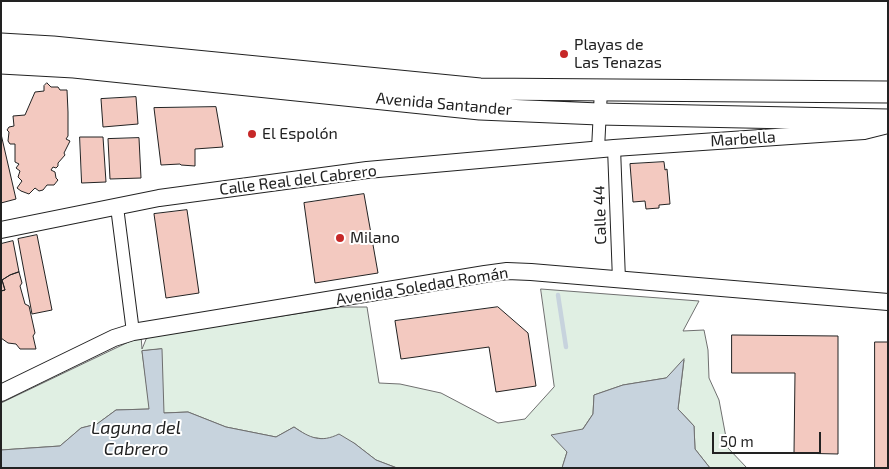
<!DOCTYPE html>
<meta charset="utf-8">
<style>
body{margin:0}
#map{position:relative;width:889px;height:469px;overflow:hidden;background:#fff;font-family:"Exo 2",sans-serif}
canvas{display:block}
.frame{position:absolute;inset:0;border:2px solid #222;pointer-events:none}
.scale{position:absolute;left:712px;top:432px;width:109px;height:22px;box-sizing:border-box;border:2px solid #222;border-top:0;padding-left:6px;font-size:15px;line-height:18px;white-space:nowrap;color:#222;-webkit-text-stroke:4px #fff;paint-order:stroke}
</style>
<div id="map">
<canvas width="889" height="469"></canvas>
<div class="frame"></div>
<div class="scale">50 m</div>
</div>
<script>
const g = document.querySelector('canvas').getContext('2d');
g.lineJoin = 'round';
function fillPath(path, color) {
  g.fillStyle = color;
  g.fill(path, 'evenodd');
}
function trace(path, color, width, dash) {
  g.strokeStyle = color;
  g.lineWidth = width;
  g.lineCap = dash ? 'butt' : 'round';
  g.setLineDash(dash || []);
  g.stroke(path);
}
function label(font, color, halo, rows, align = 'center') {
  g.font = font + ' "Exo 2",sans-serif';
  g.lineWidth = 4;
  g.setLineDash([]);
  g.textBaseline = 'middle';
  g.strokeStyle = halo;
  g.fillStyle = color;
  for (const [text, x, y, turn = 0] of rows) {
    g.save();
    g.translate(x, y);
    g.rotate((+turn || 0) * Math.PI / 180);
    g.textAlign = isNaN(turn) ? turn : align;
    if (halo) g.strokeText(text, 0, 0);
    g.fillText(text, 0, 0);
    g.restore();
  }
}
const green = new Path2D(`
 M541,289L699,301L683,331L704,330L708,350L709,378L719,400L728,448L747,468H710L695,449L694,426L678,409L684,360L666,378L623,385L594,395L593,414L567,452L562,468H397L376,460L354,443L309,437L294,427L276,437L226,427L188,412L163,413L161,349L142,351L150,409L116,410L97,424L81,428L60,446L1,450V403L141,336L142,349L147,337L340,307H367L379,383L400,384L441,393L498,423L525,419L554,387Z`);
fillPath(green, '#e0efe3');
trace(green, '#6f6f6f', 1);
const water = new Path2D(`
 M162,349L164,413L188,412L226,427L276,437L294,427C310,438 321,443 339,434L354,443L376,460L397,468H1V450L60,446L81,428L97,424L116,410L149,409L142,351Z
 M684,359L678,409L694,426L695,449L710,468H562L567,452L551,435L583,429L593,414L594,395L623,385L666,378Z`);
fillPath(water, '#c7d3dd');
trace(water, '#6f6f6f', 1);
trace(new Path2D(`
 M558,295L566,347`), '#c7d3dd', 4.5);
const building = new Path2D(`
 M47,83L51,87H58L60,90H67L68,112V136L66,139L70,141L64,153L65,155L58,163V166L56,168L53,167L51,170L55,172L56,178L58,180L54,185H47L43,190L39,191L35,188L29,194L21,191L17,188L22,181L18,177L20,171L16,168L19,164L15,162V144H10L8,141L9,132L7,130L9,127L14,126L13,116L25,115L35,92L44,91V86Z
 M136,97L138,124L103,127L101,99Z
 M216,107L223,147L195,149V166L181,165L180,164L161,165L154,108Z
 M1,134L16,199L1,203Z
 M80,137H103L106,182L82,183Z
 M139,138L141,178L110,179L108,139Z
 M664,162L665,170L667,169L670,204L659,205V208L646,209L645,201L633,202L630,164Z
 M364,194L378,273L315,283L304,203Z
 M187,210L199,293L166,298L154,214Z
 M37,235L52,310L32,314L18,239Z
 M13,241L19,272L10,275L2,280L5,290L1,291V244Z
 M19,272L22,283L20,286L25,304L29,306L35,333L33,336L36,349H20L16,344L8,343L1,338V291L5,290L2,280L10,275Z
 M498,307L528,333L536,386L496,392L489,347L401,359L395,321Z
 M732,335L838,336V454L794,453L795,373H732Z
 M875,342H888V468H875Z`);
fillPath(building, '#f3c9c0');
trace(building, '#222', 1);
const minor = new Path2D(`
 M614,148L619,280
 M598,149L601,90
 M117,207L133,332`);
const tertiary = new Path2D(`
 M1,230L159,198L367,170L614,148L864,131L888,125
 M1,393L114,338L133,332L485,274L507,271L531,272L888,302`);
const trunk = new Path2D(`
 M1,44L53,47L480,89L888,92
 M1,63L74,67L480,109L599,114L888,120`);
trace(minor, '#222', 14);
trace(tertiary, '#222', 18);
trace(trunk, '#222', 23);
trace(minor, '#fff', 12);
trace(tertiary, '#fff', 16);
trace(trunk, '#fff', 21);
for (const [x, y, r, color] of [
 [564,54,5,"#c62828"],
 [252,134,5,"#c62828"],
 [340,238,5,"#c62828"]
]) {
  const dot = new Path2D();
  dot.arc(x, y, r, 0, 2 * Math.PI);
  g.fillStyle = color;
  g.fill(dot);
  trace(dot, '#fff', 2);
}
label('16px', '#222', '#fff', [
 ["Playas de",574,45],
 ["Las Tenazas",574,63],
 ["El Espolón",262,134],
 ["Milano",350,238]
], 'left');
label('16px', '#222', '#fff', [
 ["Avenida Santander",444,104,5],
 ["Marbella",743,139,-4],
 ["Calle Real del Cabrero",298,180,-7],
 ["Calle 44",600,215,-92],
 ["Avenida Soledad Román",422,286,-9]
]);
label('italic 18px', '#222', '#fff', [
 ["Laguna del",136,428],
 ["Cabrero",136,449]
]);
</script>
